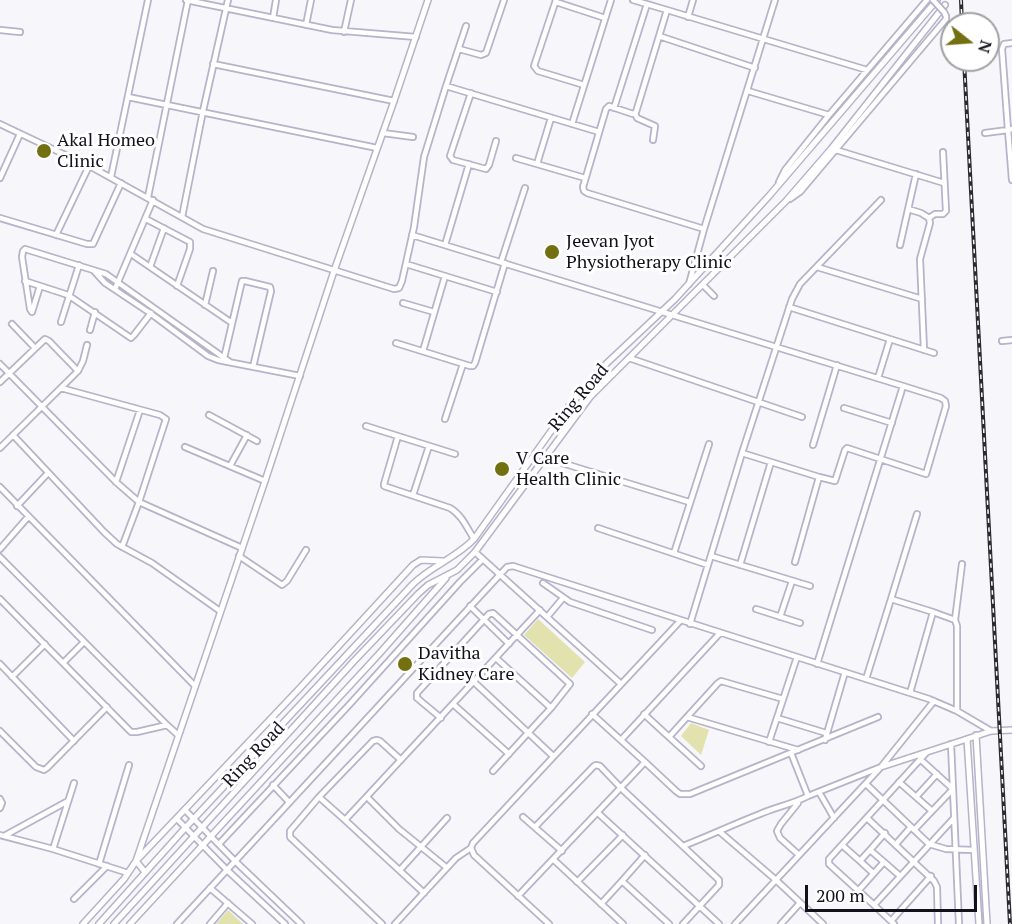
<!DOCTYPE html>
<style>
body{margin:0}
#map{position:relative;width:1012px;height:924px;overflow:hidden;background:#f6f6fb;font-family:"PT Serif",serif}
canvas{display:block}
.north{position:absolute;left:940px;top:12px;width:60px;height:60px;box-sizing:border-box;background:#fff;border:2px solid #a1a0a3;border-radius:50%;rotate:107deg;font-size:16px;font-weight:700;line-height:24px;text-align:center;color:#13111a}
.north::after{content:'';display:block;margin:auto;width:21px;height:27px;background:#737011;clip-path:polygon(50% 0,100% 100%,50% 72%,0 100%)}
.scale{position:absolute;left:805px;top:885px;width:172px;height:27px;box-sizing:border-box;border:3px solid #13111a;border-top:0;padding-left:8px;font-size:18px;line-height:21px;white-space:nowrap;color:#13111a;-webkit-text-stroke:4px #fff;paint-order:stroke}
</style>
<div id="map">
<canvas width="1012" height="924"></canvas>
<div class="north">N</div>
<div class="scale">200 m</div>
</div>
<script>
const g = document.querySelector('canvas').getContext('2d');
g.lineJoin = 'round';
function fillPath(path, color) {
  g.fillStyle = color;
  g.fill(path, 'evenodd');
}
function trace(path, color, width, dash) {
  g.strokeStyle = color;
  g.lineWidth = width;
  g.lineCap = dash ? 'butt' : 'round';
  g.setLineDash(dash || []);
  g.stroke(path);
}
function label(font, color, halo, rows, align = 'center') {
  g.font = font + ' "PT Serif",serif';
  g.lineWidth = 6;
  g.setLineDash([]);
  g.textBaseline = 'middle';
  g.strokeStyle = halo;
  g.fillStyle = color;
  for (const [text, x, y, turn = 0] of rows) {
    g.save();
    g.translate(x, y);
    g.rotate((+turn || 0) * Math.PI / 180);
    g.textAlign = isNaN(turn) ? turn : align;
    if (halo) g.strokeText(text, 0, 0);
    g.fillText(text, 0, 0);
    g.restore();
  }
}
fillPath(new Path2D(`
 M538,619L585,662L572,678L524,635Z
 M691,723L709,730L701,755L681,736Z
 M228,910L243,924H216Z`), '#e2e2af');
const minor = new Path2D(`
 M186,0L332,30L416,37
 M556,0L534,66L538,71L584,85
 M633,0L667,10
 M556,2L605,18
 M688,17L693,0
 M273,18L276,0
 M306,25L311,0
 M0,30L20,32
 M344,32L351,0
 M659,36L755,68
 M459,49L481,55L486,53L504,0
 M213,64L394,101
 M446,86L466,26
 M748,91L829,115
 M471,93L450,156L453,160L486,169L489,165L496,141
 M128,97L377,148
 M614,108L647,4
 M635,113L637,118L655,126L653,140
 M0,124L95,169L203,229L394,289L399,288L402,281L414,227L424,157L446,86L599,132
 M572,124L611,0
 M1012,129L1008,130L1012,180
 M383,133L413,137
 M985,133L1008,130L1002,49L1004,44L1012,43
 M836,150L944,183
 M516,158L585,178
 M537,164L551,118
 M111,177L148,0
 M0,178L20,134
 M779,182L785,170L829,115L927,0
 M148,197L188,0
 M790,199L800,192L946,19V16L944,12
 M908,209L921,213L929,218L930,223L920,259L924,350
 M182,217L203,111L228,0
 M0,218L87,244H93L121,183
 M929,218L935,214H943L946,211L943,152
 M146,219L190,242V249L177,286
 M704,229L587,193L584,191L583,187L606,109L609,106L633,114L636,112L667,10L867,70
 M56,235L89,166
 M412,235L903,386L817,664
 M445,245L469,164
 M900,245L916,174
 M131,254L232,323
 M501,262L525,188
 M406,264L497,292
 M150,267L164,228
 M817,267L922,299
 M94,271L105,283L150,313L208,356L218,360L300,376
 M25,281L68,295L131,338L134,335L151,313
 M689,284L704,229L775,0
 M703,285L714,296
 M40,286L32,312L30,309L22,257L23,251L25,249L106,274L230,362
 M115,289L153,200
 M403,303L434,312
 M205,305L213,271
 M789,307L934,353
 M61,322L79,265
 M12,324L35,348
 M90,330L95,312
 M1002,341L1012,340
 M396,343L470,366H473L475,363L505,263
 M423,351L445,276
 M224,358L242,281H245L270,287L271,291L253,367
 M629,358L802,417
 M0,364L116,482L139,502L242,548
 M78,371L83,361L87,345
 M878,378L890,339
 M0,382L45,339L49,341L78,371L0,448
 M61,388L160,415L166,419L139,502L122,547
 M844,408L892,423
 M209,415L257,441
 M445,419L463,364
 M366,426L455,454
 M13,435L104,532L117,544L152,563L220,611
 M398,436L384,484V486L450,508C462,515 467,528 474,539
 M813,445L837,365
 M185,447L265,481
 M546,458L689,502
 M771,462L819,477L795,562
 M230,466L247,435
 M819,477L835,481L845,450L847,448L926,474L946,406L945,401L941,398L903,386
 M116,482L140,410
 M0,487L195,686
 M413,495L429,446
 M17,506L48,473
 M598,528L708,565
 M0,549L28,517
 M475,552L621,684
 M674,553L709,444
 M239,556L282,585L287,581L306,550
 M711,556L810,586
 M0,557L167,725L178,735
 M740,565L771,462L742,453
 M543,583L570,602L652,630
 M0,599L131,732H137L167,725
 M891,599L917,514
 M470,606L509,644
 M756,609L800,623
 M547,617L563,598
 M780,617L792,581
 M955,620L962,564
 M690,624L742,453L792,299L800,284L881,200
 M496,658L551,708
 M63,663L84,642
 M0,664L74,741
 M12,677L45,644
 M866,679L891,599L933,612
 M474,682L553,756
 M910,693L933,612L955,620L957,626V711
 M783,699L721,681L718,683L687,717L798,750
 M453,704L509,754
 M644,714L669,737
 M687,717L669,737L701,766
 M441,718L417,698V693L489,614L493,613L570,684L551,708L493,771
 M777,718L826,733
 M0,731L36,767L44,770L47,768L107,707
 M621,740L720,633
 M825,740L845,672
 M769,742L797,657
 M951,744L959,924
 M791,753L808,796L881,767L934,701
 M926,753L829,859V864L874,905L954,818
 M645,762L676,791L680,794H690L878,717
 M899,782L932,811
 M866,784L929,844L946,849L974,850
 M273,785L289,802
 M819,792L834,818
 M319,797L345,820
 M916,797L937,774
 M368,798L399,829L446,867
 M0,799L2,803L0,808
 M798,803L781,824L777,831L780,838L799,855
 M185,810L235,861L301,924
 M598,813L719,924
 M523,817L562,851
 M867,818L934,881L937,887L938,924
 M177,819L227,870L285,924
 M535,827L594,766L596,765L600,766L621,788L719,880V885L683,924
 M914,830L953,789L920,759
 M720,832L776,880L823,924
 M0,835L53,849L128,873
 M4,836L68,801
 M219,844L350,704L460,582L483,559
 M896,844L911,827
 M842,845L860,861
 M683,846C709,836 734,824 760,814C776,807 793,804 808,796
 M53,849L74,783
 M870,850L860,861L873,873
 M554,860L623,924
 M884,862L870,850L885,833
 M99,864L129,765
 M400,870L447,818
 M622,881L645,855
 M577,882L623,835
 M210,888L252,924
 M858,891L884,862L900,876
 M424,893L345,820L540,610
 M518,896L645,762L592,714
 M74,899L107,866
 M601,904L622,881L669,924
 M874,905L894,924
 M891,921L931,876
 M177,924L507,567L513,566L681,620
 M210,924L228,903
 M382,924L290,837V831L319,797L373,741L377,740L380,741L401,760
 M395,924L456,858L471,848
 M549,924L474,855L471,848L473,843L681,620L929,699L957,711L991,731
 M735,924L881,767L967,739
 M781,924L800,903`);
const tertiary = new Path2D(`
 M976,735L987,924
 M145,872L136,861L299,689L413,565L421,560L443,561
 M83,924L124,879L136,861L265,481L334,271L394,101L428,0
 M99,924L186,827L413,584C431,566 456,558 474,539L569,406L607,363L675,299L769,196L937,0
 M114,924L354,661L418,594L428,585L457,570L475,552L590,397L786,201L831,149L945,5
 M130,924L379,654L446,578
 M979,924L967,739L991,731L1012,730`);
trace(minor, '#b6b3ca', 8);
trace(tertiary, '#b6b3ca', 8);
trace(minor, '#fff', 4.5);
trace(tertiary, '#fff', 5);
const rail = new Path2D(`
 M961,0L962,24
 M964,60L1010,924`);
trace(rail, '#2b2932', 4);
trace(rail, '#fff', 1.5, [4.5]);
const minorBridge = new Path2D(`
 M933,0L944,12`);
trace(minorBridge, '#b6b3ca', 8, []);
trace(minorBridge, '#fff', 4.5);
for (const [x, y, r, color] of [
 [44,151,8,"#737011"],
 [552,252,8,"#737011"],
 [502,469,8,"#737011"],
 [405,664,8,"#737011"]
]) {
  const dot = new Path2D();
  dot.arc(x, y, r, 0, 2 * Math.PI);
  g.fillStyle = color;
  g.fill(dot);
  trace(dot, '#fff', 2);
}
label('18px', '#13111a', '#fff', [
 ["Akal Homeo",57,141],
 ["Clinic",57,162],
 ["Jeevan Jyot",566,242],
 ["Physiotherapy Clinic",566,263],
 ["V Care",516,459],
 ["Health Clinic",516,480],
 ["Davitha",418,654],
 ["Kidney Care",418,675]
], 'left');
label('18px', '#13111a', '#fff', [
 ["Ring Road",579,398,-50],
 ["Ring Road",254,755,-47]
]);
</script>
